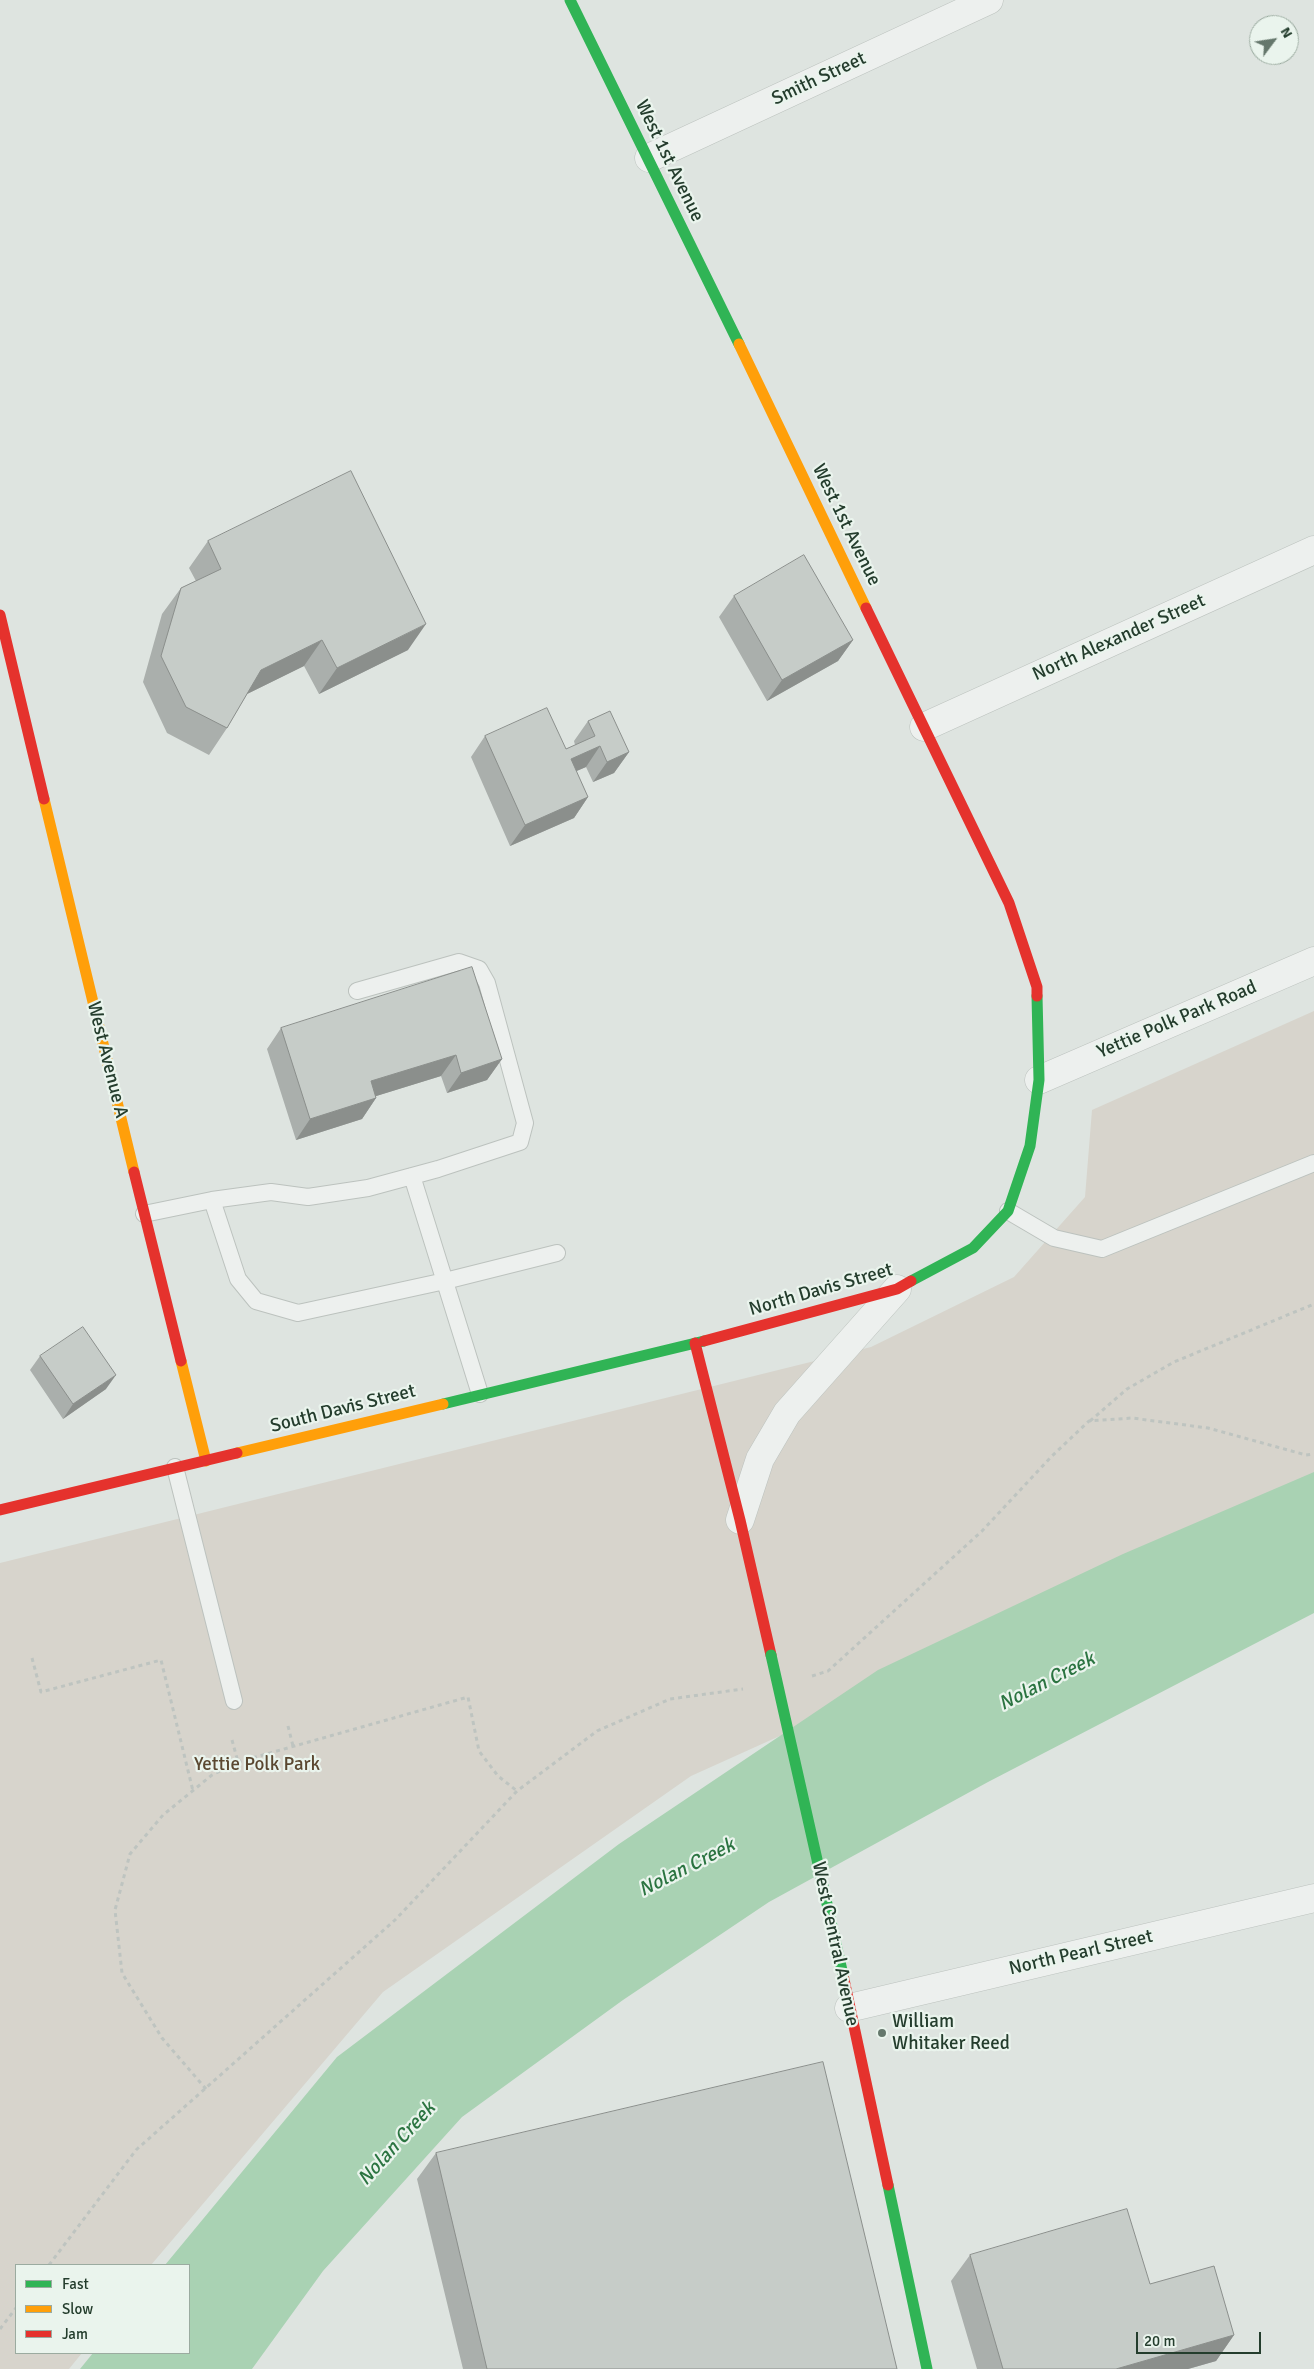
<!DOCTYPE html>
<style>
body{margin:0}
#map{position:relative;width:1314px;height:2369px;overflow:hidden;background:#dee4e0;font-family:Signika,sans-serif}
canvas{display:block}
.legend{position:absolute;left:15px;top:2264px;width:175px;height:90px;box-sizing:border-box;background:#eaf4ed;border:1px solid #9baba0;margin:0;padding:6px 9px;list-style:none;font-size:15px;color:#243d2d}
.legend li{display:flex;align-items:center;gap:10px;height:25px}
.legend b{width:25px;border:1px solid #9baba0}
.north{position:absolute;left:1249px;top:15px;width:50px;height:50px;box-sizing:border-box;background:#eaf4ed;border:1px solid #9baba0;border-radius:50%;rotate:59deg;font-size:14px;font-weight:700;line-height:20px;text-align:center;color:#243d2d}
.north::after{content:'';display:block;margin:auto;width:18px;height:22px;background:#65776c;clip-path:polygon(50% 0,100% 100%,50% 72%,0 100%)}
.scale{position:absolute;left:1136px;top:2332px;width:125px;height:22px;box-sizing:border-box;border:2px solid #243d2d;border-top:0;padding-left:6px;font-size:15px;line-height:18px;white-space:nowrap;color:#243d2d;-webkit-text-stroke:4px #eaf4ed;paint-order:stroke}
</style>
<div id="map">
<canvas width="1314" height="2369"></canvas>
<ul class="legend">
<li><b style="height:6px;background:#30b455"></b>Fast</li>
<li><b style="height:6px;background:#ff9f0a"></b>Slow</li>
<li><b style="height:6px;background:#e5322d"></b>Jam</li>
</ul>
<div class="north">N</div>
<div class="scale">20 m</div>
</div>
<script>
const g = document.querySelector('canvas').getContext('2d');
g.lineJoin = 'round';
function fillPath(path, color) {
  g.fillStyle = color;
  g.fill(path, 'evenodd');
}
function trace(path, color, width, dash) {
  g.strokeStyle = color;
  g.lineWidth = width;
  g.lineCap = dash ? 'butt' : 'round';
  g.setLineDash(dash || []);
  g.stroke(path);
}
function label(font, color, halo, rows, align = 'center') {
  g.font = font + ' Signika,sans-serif';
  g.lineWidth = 4.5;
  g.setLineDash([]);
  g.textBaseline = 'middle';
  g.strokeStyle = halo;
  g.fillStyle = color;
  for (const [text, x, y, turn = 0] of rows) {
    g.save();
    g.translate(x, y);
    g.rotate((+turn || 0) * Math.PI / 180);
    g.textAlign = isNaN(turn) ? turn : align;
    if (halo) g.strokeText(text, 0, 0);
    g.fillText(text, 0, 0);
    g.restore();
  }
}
fillPath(new Path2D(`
 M1314,1011V1503L895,1684L691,1776L383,1992L151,2265H16V2353H82L69,2369H0V1563L871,1347L1014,1277L1085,1197L1092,1110Z`), '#d7d4cc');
fillPath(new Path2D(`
 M1314,1472V1613L988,1782L769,1902L623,2000L462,2117L323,2271L252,2369H80L93,2353H189V2265H165L337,2057L619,1844L878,1670L1123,1554Z`), '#a9d2b3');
const lane = new Path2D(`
 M412,1176L480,1394
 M212,1200L238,1279L256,1301L298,1313L445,1281L557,1253
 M1008,1211L1054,1238L1102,1249L1314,1163
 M144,1214L212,1200L271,1192L308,1197L368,1188L438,1169L520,1142L525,1123L487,983L479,969L459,962L357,991
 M175,1467L234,1701`);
const street = new Path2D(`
 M649,158L989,0
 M924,727L1314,550
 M1039,1080L1314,961
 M740,1520L760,1459L787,1413L897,1289
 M849,2008L1314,1898`);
trace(lane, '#bcc2be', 18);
trace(street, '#bcc2be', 29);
trace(new Path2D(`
 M1090,1421L1127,1389L1174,1362L1314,1304
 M32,1658L41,1692L161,1660L193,1791
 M812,1676L828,1671L982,1531L1051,1457L1089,1421L1132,1418L1208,1428L1306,1455L1314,1454
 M288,1726L293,1746
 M232,1740L238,1762
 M206,2089L162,2038L122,1973L115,1910L130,1854L163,1815L212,1775L238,1762L468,1697L479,1751L498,1776L517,1791
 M49,2265L136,2150L395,1920L517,1791L597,1731L670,1699L743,1689
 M0,2329L16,2308`), '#bec4c0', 3, [4, 4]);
trace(lane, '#edf0ee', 16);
trace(street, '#edf0ee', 28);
trace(new Path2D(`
 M570,0L739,344
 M911,1281L973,1248L1008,1211L1030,1146L1039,1080L1037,996
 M443,1404L704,1341
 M888,2185L927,2369`), '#30b455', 11);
trace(new Path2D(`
 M739,344L866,608
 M44,799L134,1172
 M181,1361L206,1461
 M237,1453L443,1404`), '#ff9f0a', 11);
trace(new Path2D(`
 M866,608L1009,903L1037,987V996
 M0,615L44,799
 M134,1172L181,1361
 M704,1341L897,1289L911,1281
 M695,1343L740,1520L771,1655
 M0,1510L237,1453
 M843,1975L888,2185`), '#e5322d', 11);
trace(new Path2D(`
 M771,1655L843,1975`), '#30b455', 11);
fillPath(new Path2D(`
 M208,541L408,650L319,694L304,666L247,694L227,728L209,755L167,733L143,682L162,614L181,588L196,581L189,568Z
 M734,596L853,640L838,661L767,701L719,617Z
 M588,721L629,752L614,773L593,782L586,767L576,771L588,797L574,818L510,846L471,757L485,736L566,749L575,745L574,741Z
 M281,1028L502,1059L487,1080L447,1093L441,1076L376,1096V1098L362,1119L296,1140L267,1049Z
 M40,1356L106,1389L63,1419L30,1370Z
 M436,2153L897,2369H463L417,2179Z
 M970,2255L1150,2284L1234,2335L1216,2361L1188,2369H977L951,2281Z`), '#aaafac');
fillPath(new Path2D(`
 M426,624L408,650L319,694L337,668Z
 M322,640L304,666L243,696L261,670Z
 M853,640L838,661L767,701L782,680Z
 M600,746L586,767L556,780L571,759Z
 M629,752L614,773L593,782L607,762Z
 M588,797L574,818L510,846L525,825Z
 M456,1055L441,1076L357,1102L371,1081Z
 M502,1059L487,1080L447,1093L461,1073Z
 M376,1098L362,1119L296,1140L310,1119Z
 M116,1375L106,1389L63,1419L73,1404Z
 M1234,2335L1216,2361L1188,2369H1116Z`), '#8b8f8c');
const building = new Path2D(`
 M351,471L426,624L337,668L322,640L261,670L227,728L186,707L161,656L181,588L221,569L208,541Z
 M804,555L853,640L782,680L734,596Z
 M547,708L566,749L595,736L588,721L610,711L629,752L607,762L600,746L571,759L588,797L525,825L485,736Z
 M472,967L502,1059L461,1073L456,1055L371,1081L376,1098L310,1119L281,1028Z
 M83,1327L116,1375L73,1404L40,1356Z
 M823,2062L897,2369H487L436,2153Z
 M1127,2209L1150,2284L1214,2266L1234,2335L1116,2369H1003L970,2255Z`);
fillPath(building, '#c6ccc8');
trace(building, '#8b8f8c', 1);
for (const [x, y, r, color] of [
 [882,2033,5,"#65776c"]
]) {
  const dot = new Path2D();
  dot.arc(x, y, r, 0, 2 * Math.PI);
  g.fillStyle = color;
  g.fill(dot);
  trace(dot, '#eaf4ed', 2);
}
label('19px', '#243d2d', '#eaf4ed', [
 ["Smith Street",819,79,-25],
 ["West 1st Avenue",669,161,64],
 ["West 1st Avenue",846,525,64],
 ["North Alexander Street",1119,638,-24],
 ["Yettie Polk Park Road",1177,1020,-23],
 ["West Avenue A",107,1060,76],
 ["North Davis Street",821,1290,-16],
 ["South Davis Street",343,1409,-14],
 ["West Central Avenue",835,1944,78],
 ["North Pearl Street",1081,1953,-13]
]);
label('19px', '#5a4730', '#eaf4ed', [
 ["Yettie Polk Park",257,1765]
]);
label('19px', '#243d2d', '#eaf4ed', [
 ["William",892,2022],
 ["Whitaker Reed",892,2044]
], 'left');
label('italic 20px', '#2b7441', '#eaf4ed', [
 ["Nolan Creek",1047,1682,-27],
 ["Nolan Creek",687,1868,-27],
 ["Nolan Creek",397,2144,-48]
]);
</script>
